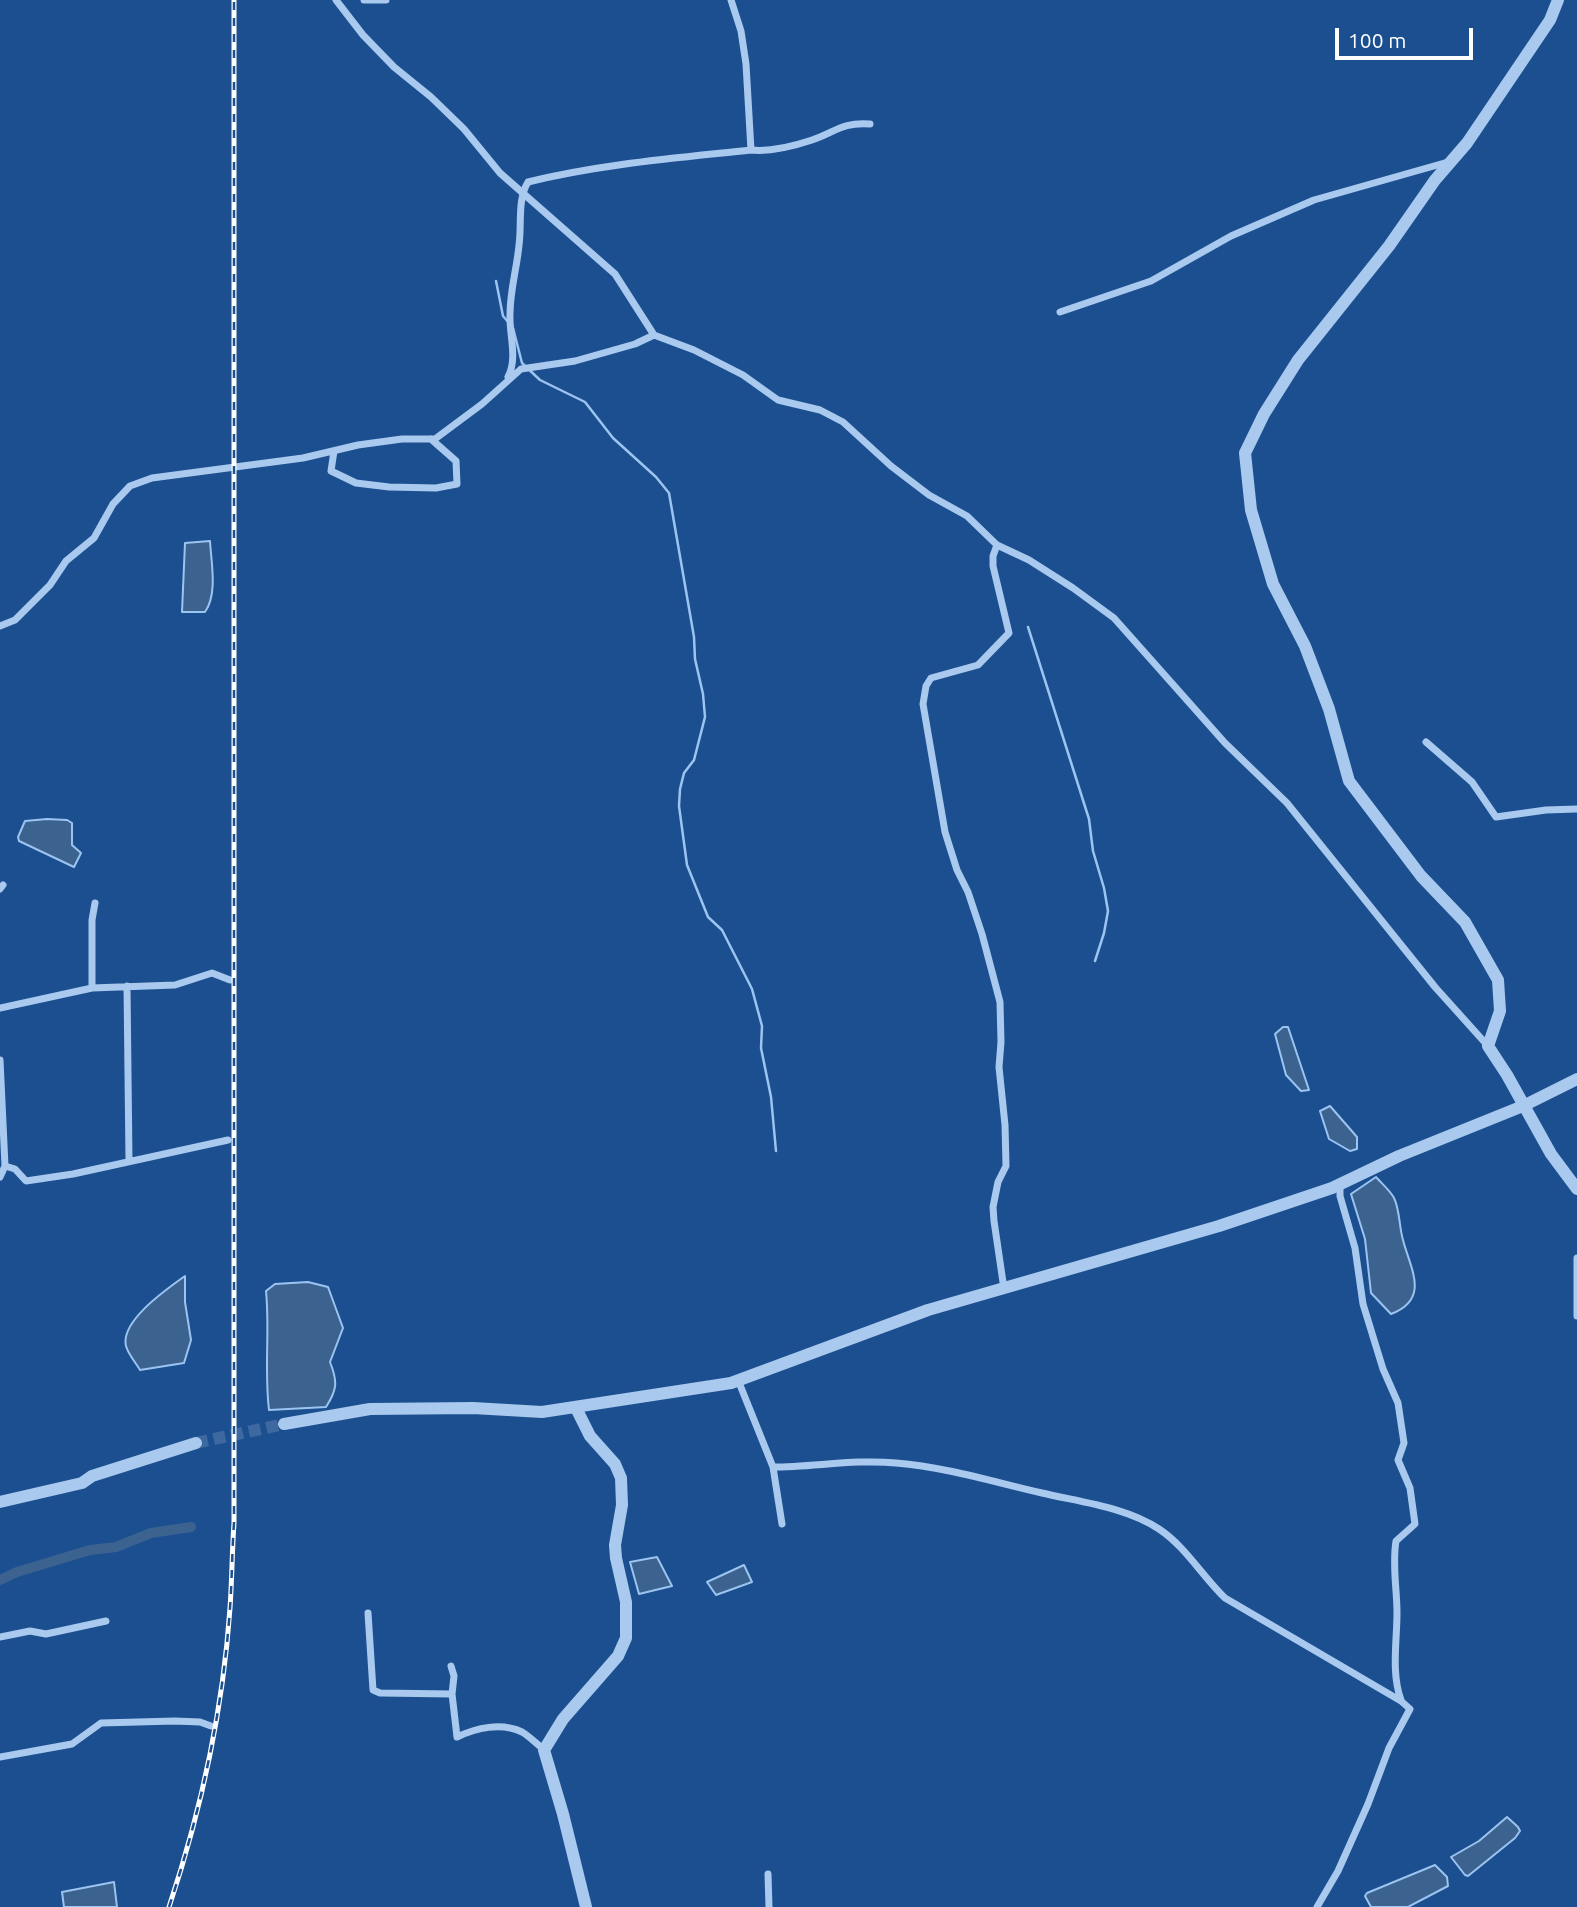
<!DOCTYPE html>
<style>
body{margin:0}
#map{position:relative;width:1577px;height:1907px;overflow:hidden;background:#1b4f8f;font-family:Ubuntu,sans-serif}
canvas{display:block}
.scale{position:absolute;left:1335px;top:28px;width:138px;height:32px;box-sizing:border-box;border:4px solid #fff;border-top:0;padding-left:9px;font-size:21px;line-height:24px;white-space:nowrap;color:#fff;-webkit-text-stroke:5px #1b4f8f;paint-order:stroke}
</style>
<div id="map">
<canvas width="1577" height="1907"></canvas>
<div class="scale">100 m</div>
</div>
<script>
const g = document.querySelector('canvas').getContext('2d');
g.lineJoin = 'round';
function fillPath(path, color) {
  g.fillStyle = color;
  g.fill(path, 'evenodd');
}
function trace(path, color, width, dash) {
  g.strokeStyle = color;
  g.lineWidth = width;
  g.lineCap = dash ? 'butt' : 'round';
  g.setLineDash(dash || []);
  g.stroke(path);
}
const water = new Path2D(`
 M210,541C211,561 218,594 205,612H182L185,543Z
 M47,819L67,820L72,823V845L81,853L74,867L19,841L18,837L25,821Z
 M1283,1027H1288L1309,1090L1301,1091L1286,1075L1275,1034Z
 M1330,1106L1357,1137V1149L1350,1151L1329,1139L1320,1111Z
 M1376,1177C1381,1183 1390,1190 1394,1198C1400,1210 1399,1227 1403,1240C1410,1268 1431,1299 1391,1314L1371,1293L1365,1239L1351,1194Z
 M185,1276V1302L191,1340L184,1363L140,1370C136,1363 128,1354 126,1346C120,1321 167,1289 185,1276Z
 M308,1282L328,1287L343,1328L330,1362C338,1382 337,1390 326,1407L269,1410C264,1370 270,1330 266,1291L275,1284Z
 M657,1557L672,1586L639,1594L630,1562Z
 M744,1565L752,1582L716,1595L707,1582Z
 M1507,1817L1518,1827L1520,1831L1515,1838L1468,1876L1465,1875L1451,1857L1479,1841Z
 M1435,1865L1447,1877L1448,1886L1408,1907H1371L1365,1896L1367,1893Z
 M114,1882L117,1907H64L62,1892Z`);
fillPath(water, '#3c6290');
trace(water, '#9cc4f0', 2);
trace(new Path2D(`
 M496,281L503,316L509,323
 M513,328L522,363L540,380L585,402L613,438L656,477L669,493L694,637L695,659L703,694L705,717L694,760L684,773L680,789L679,806L687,865L708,917L722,930L752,989L762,1026L761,1048L771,1097L776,1151
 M1028,627L1089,819L1093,851L1104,888L1108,911L1104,933L1095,961`), '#9cc4f0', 2.5);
trace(new Path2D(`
 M0,1580L17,1572L90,1550L116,1547L151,1533L191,1527`), '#3c6290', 10);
trace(new Path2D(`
 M196,1443L284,1424`), '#3d69a0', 12, [12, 6]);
trace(new Path2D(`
 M336,0L363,35L394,67L431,97L464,129L500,173L615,274L654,335
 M364,0H386
 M751,150C770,152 794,146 812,140C836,132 841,122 870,124
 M1060,312L1151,281L1231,236L1314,200L1448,162
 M508,377C518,358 509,335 510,314C510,290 517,268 519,245C522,224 517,200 528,182C601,164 677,158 751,150L746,64L741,31L731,0
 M334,451L331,471L356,483L389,487L436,488L457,484L456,461L431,439
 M997,545L993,556V566L1009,633L978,665L931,678L926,686L923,704L945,832L957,870L968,892L982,934L1000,1002L1001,1042L999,1067L1005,1125L1006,1166L998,1182L993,1207L994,1221L1004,1289
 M0,626L15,620L50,585L66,561L94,538L113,504L130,486L152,478L303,458L358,445L402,439H435L482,404L521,369L575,361L635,344L654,335L694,350L743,375L778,400L820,410L843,422L891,466L929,495L967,516L997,545L1029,560L1073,588L1114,618L1225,743L1287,803L1435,987L1488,1046
 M1426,742L1472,782L1496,817L1546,810L1577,809
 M0,889L3,885
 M127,986L129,1161
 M92,988V920L95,903
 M0,1008L92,988L175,985L212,973L230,980
 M0,1060L5,1166
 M0,1177L5,1166L15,1169L26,1181L73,1174L228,1140
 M1340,1184V1196L1355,1248L1363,1304L1383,1369L1398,1403L1404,1443L1398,1460L1410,1488L1415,1524L1396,1541C1392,1565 1397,1589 1397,1613C1397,1641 1391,1673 1401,1700
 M1577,1258V1316
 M738,1380L773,1467L782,1524
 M773,1467C814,1467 855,1459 896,1463C945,1467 994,1482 1042,1493C1080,1502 1126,1507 1159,1529C1186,1547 1202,1576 1225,1598L1401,1701L1410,1709L1389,1748L1368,1804L1338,1871L1317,1907
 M368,1613L373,1690L380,1693L452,1694
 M0,1637L30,1631L46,1634L106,1621
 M451,1666L454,1676L452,1694L457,1737C476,1728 501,1722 522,1732C529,1736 537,1744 544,1750
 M0,1757L72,1744L101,1723L175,1721L200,1722L211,1726
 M768,1874L769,1907`), '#a9c9ee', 7);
trace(new Path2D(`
 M1558,0L1550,20L1467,143L1435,180L1389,246L1298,360L1264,414L1245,453L1251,510L1273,584L1305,646L1329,709L1349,781L1421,876L1465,922L1498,980L1500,1011L1488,1046L1507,1075L1551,1154L1577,1189
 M576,1408L590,1436L615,1464L621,1478L622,1505L615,1545L616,1558L626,1602V1638L618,1656L563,1719L544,1750L563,1814L586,1907
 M284,1424L370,1409L473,1408L542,1412L731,1383L928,1310L1219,1226L1332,1188L1399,1156L1523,1106L1577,1079
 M0,1502L82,1483L92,1476L196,1443`), '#a9c9ee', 12);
const rail = new Path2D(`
 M169,1907C201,1811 223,1709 230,1608C232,1580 232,1551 234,1523V0`);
trace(rail, '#fff', 5);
trace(rail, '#1b4f8f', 2.5, [8]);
</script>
